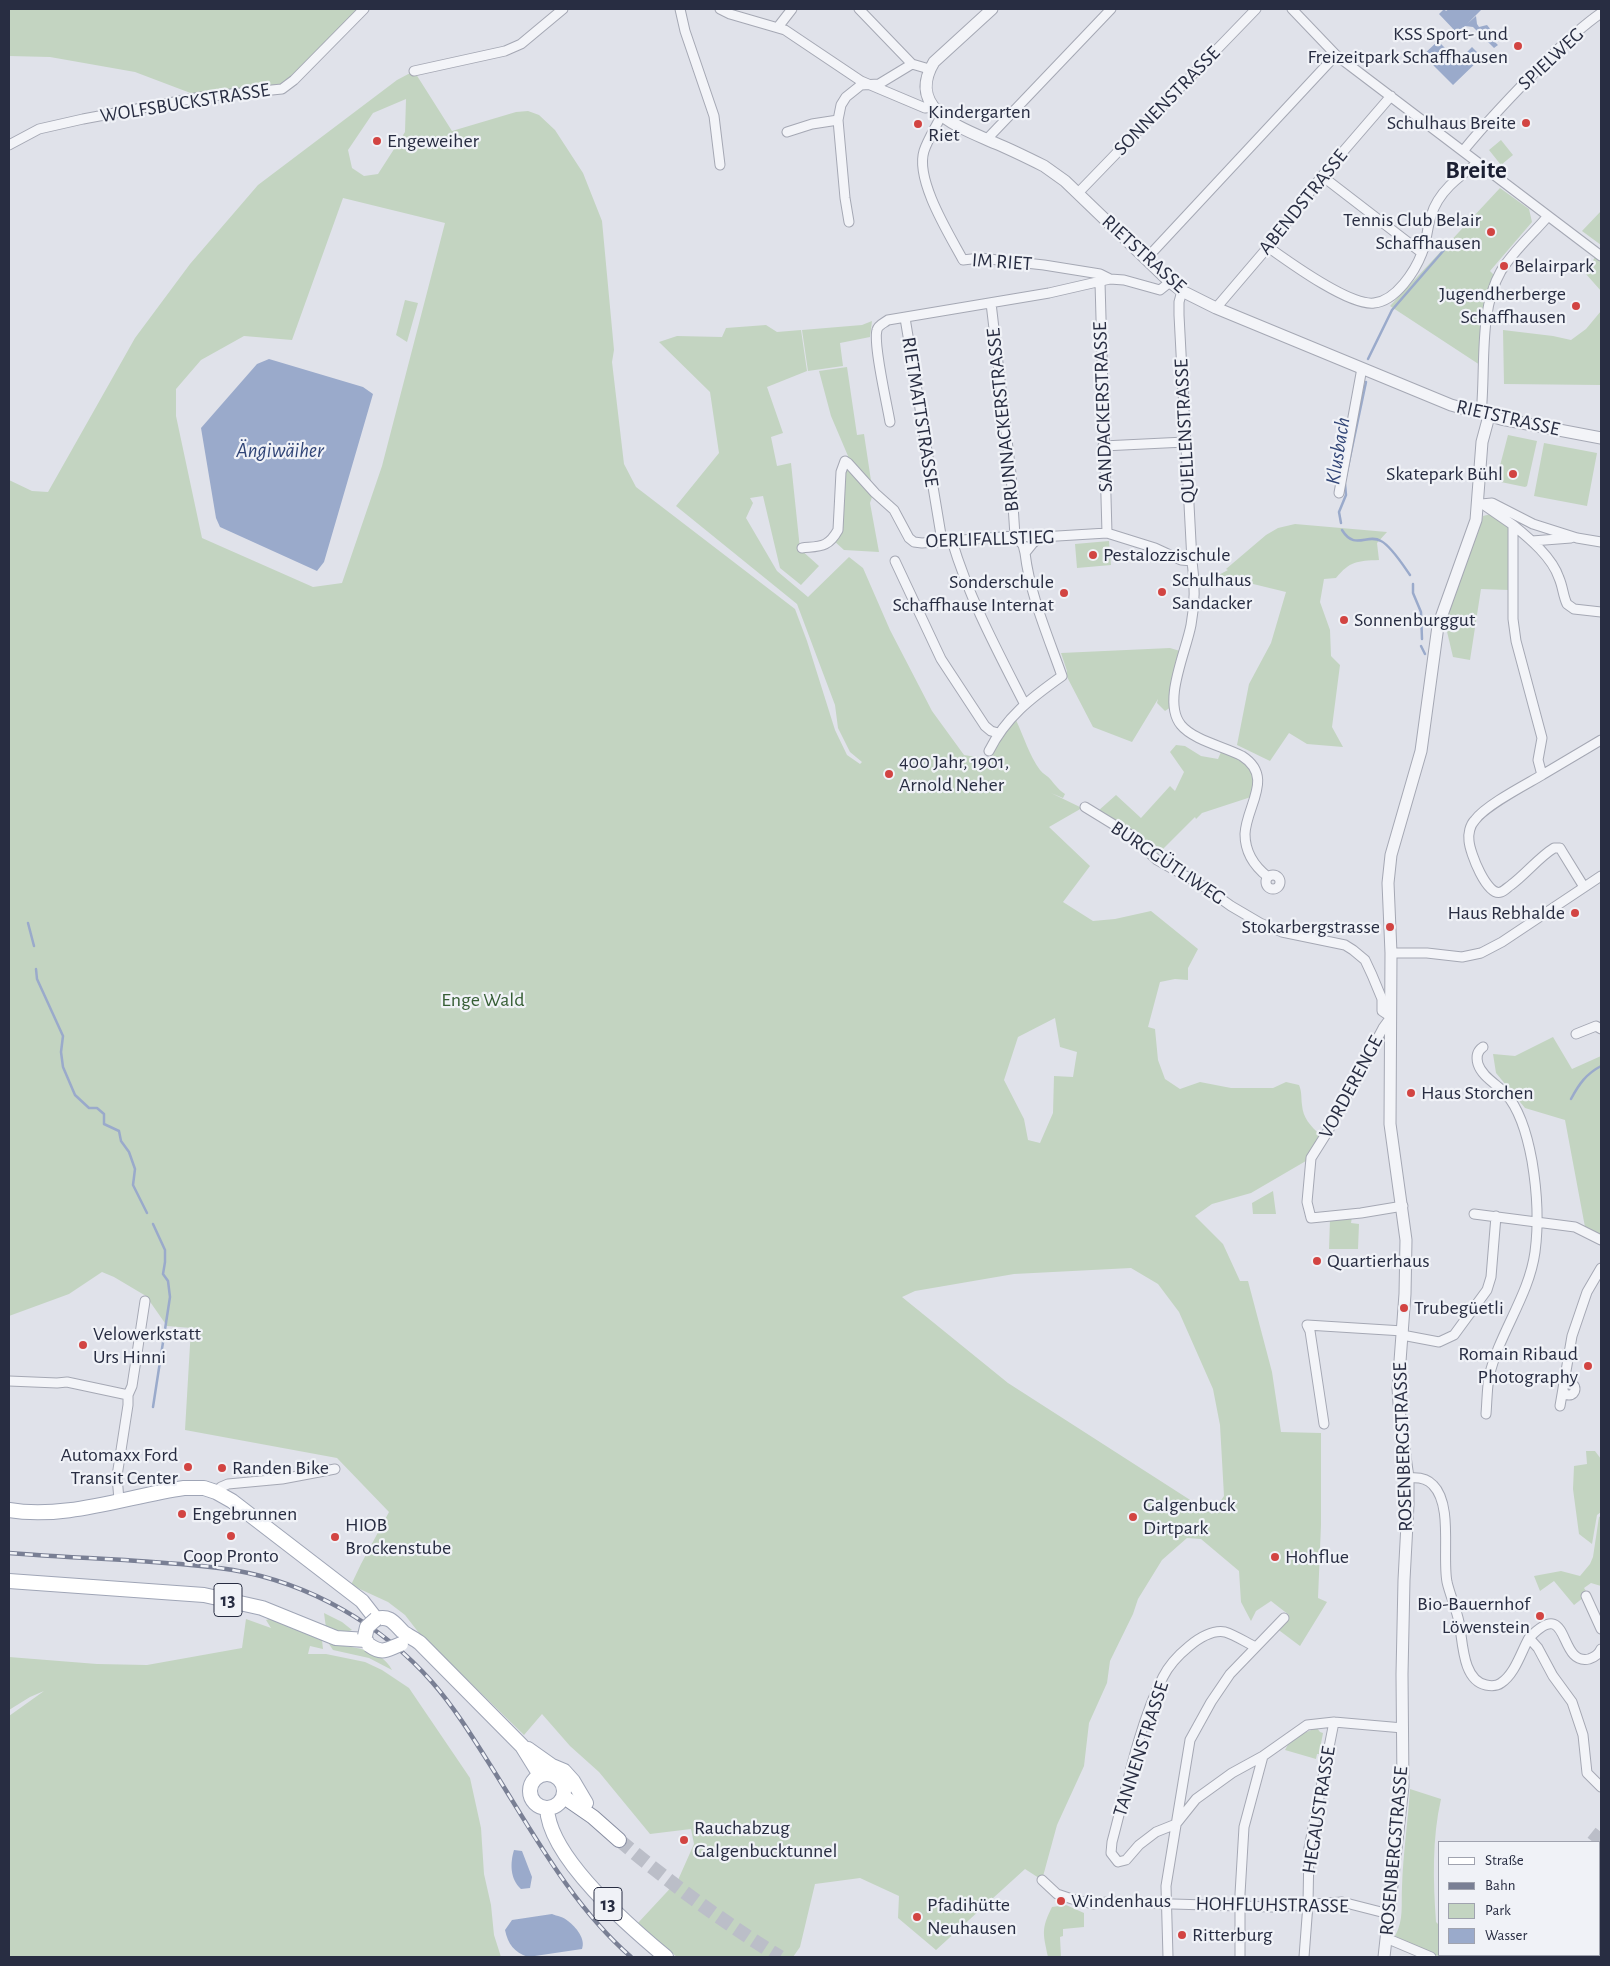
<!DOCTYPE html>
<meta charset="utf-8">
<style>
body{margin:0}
#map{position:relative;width:1610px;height:1966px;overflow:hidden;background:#e0e2ea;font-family:"Alegreya Sans",sans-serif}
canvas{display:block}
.frame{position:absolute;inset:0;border:10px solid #282d42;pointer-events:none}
.legend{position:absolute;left:1438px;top:1841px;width:162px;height:115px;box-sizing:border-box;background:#f0f2f7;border:1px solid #a0a3af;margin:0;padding:6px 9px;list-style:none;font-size:15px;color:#282d42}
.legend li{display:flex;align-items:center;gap:10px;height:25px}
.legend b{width:25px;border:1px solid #a0a3af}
</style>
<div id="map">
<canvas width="1610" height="1966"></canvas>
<div class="frame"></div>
<ul class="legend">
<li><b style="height:6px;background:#fff"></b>Straße</li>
<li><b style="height:6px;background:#797f94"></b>Bahn</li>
<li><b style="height:14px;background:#c3d4c1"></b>Park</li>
<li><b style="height:14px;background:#9aaacb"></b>Wasser</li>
</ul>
</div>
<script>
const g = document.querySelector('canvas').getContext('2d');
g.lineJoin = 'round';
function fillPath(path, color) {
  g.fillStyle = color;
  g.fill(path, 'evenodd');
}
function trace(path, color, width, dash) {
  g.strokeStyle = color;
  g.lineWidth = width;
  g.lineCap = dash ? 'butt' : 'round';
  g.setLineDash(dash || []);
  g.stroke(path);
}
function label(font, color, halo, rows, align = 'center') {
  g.font = font + ' "Alegreya Sans",sans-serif';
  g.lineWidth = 4.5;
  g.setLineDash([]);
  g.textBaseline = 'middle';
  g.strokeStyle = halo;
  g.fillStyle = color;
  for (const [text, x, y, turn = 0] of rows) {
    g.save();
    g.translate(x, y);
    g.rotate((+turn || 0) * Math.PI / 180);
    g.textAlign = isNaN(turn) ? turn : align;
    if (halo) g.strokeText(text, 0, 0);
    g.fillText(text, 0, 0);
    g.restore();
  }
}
fillPath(new Path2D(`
 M9,9H364L282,89L201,97L135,72L50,57L9,56Z
 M414,71L452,131L516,112L528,111L539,115L555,130L583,173L602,221L614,350L612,362L624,464L636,487L795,609L807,641L835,730L847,755L860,764L862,762L850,752L838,728L835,705L797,604L676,506L719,453L710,392L745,399L710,392L659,342L677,336L722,337L726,328L766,325L777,332L801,330L807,371L767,387L783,433L771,437L777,466L791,463L800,549L819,566L801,585L780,568L763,496L750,498L753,503L746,518L777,571L808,597L849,557L863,568L890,630L932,711L964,755L987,759L988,764L1003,734L1016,720C1024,737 1029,755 1040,770C1043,774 1048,776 1051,780C1056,786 1059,790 1065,794L1063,798L1051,793L1082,808L1049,827L1090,866L1063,902L1093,921L1115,919L1151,911L1198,949L1188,968V980L1175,979L1160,982L1148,1027L1155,1029L1158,1060L1165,1079L1180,1089L1200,1082L1231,1088H1273L1286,1082L1299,1085C1302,1092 1301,1097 1302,1105C1303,1118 1310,1125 1320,1135L1311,1158L1251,1193L1212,1204L1195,1216L1223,1244L1240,1281H1248L1272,1372L1281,1432L1321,1433V1525L1318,1598L1327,1602L1300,1646L1276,1628L1289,1615L1271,1601L1256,1611L1251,1621L1241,1602L1239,1571L1201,1539L1187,1538L1162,1560L1138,1599L1133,1614L1110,1661L1107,1683L1089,1723L1084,1766L1057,1825L1042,1880L1025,1869L936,1950L898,1918L899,1896L860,1878L815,1884L800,1947L793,1957H677L637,1924L678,1880L694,1844L691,1829L650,1834L599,1772L570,1746L542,1714L524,1735L419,1633L405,1615L388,1602L351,1585L361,1564L389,1512L337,1458L185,1430L191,1328L167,1326L146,1296L114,1277L102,1272L69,1294L9,1316V480L32,491L48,492L135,338L190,264L258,185L397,80ZM406,99L405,132L378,174L364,176L352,168L348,150L373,113ZM343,198L445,223L382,466L342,583L313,587L202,538L176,416V389L201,360L244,336L292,340ZM1055,1018L1060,1047L1077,1052L1073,1077L1054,1076L1053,1113L1040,1143L1028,1140L1024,1119L1004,1080L1018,1037ZM1131,1268L1158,1284L1179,1312L1213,1389L1220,1425L1224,1496L1212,1514L1008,1383L902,1297L915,1291L1014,1274Z
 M1501,140L1513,155L1501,165L1489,150Z
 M1500,188L1529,209L1532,222L1490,271L1494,275L1480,365L1390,306Z
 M1601,211V245L1582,231Z
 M1597,253L1601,256V291L1586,274Z
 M405,300L418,303L407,342L396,335Z
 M1601,311V385L1504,384L1503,330L1553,336L1571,340L1586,329Z
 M872,321L870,337L840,343L843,366L808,371L802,330L862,325Z
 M847,367L857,435L864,434L873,494L870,503L879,552L844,550L833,540L842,473L848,456L831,416L819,371Z
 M1508,435L1537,441L1527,486L1525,487L1496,481Z
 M1544,443L1597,453L1587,506L1534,496Z
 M1491,514L1508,527L1510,569L1509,590L1481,589L1470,660L1453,657L1445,623L1455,591L1479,530L1483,516Z
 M1295,524L1387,532L1377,543L1379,560C1357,561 1350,561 1336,578L1324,579L1320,602L1330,630L1331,656L1340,665L1332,727L1343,747L1307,744L1289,733L1270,761L1237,745L1249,684L1271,643L1286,592L1249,583V580L1240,578L1238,583L1211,579L1228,570L1226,569L1266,535L1278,528Z
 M1109,541L1111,565L1077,568L1075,544Z
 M1170,648L1180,651L1171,707L1165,711L1157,703L1158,699L1132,742L1093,727L1066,675L1067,671L1061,653Z
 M1176,745L1185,746L1201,756L1218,759L1221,752C1248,762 1258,765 1251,797L1202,813L1196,819L1195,817L1156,856L1098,811L1116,795L1141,818L1170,786L1175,791L1184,772L1170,752Z
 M1553,1037L1572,1069L1601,1056V1235L1585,1227L1565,1120L1525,1108L1496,1073L1493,1054L1515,1056Z
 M1273,1191L1276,1214H1253L1252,1203Z
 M1352,1217L1351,1223L1359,1224L1358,1249H1329L1330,1219Z
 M1586,1451H1595L1601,1459V1512L1597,1515L1592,1544L1579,1534L1573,1489L1574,1466L1587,1464Z
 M1601,1516V1586L1591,1583L1584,1588L1588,1594L1574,1605L1554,1581L1540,1591L1534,1576L1561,1571L1580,1576L1590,1564L1593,1557L1599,1517Z
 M324,1613L342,1622L352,1630C343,1634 335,1630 326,1628Z
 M272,1618L322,1640L323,1649L310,1646L308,1654H326L365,1662L382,1670L409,1688L470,1778L481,1828L484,1874L491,1905L494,1935L501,1957H9V1716L44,1691L30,1697L9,1710V1657L97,1664L147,1665L242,1648L246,1619L271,1628L266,1620Z
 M329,1644C351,1647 381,1648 392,1670L369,1658L333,1650Z
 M1317,1728L1320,1732L1323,1733L1319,1754H1317L1316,1759L1285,1750C1290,1738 1305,1732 1317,1728Z
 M1410,1789L1441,1799C1432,1838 1433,1882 1436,1922L1439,1925V1955H1453L1455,1957H1439L1395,1936C1404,1920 1401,1904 1402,1887C1403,1854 1408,1821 1410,1789Z
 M1066,1905L1084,1913V1927L1063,1929V1936L1060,1937L1061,1957H1048C1043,1933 1041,1929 1052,1907Z`), '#c3d4c1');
fillPath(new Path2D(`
 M1444,9L1446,11L1449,9H1482L1467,24L1476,16L1477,24L1479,27L1487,25L1492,31L1491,38L1498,45L1494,48L1473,27L1465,26L1457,33L1439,14Z
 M1438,41L1458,61L1472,47L1482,57L1453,85L1423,55Z
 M269,359L363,387L373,394L324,562L317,571L220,527L216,518L201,428L257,364Z
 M514,1850L522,1851L532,1877L530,1888L521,1889C510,1879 510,1863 514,1850Z
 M552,1914C557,1916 564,1917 568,1921C576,1927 586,1939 582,1949L528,1957C514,1952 508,1944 505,1930L512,1920Z`), '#9aaacb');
trace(new Path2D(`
 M1368,359L1392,310L1444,250
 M1346,476L1366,382
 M1341,523L1339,512L1346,495L1345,484
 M1342,530C1355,551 1367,533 1381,541C1391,546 1403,565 1410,575
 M1413,584V593L1421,612L1422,639
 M1421,646L1425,654
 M28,923L34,946
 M36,969L37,979L63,1036L61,1052L63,1067L75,1095L89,1108H97L104,1114V1124L119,1131L121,1141L129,1152L135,1169L133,1185L147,1213
 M1571,1099C1579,1084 1586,1074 1601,1066
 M153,1407L170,1297L168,1281L163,1274L165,1262V1250L153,1224`), '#9aaacb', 2.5);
trace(new Path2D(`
 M619,1840C670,1883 723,1922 780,1957
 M1593,1842L1601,1832
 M1479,1957L1482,1955`), '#bbbec8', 14, [14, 7]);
const minor = new Path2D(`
 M680,9L685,31L714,116L720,165
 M720,9L730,14L785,30L861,81L925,108L933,107
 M859,9L912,64L929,69
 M1292,9L1336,55L1601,256
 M778,27L792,9
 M414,71L505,51L521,44L563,9
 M941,116C936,127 928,139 924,151C915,180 949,234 963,260L980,258L1044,265L1100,274L1110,279
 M787,132L812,124L838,120
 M987,139L1111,9
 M9,145L39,129L83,119L201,97L282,89L294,80L364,9
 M1463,151C1489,119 1517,90 1546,61C1563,44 1581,27 1601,13
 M1322,176L1422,253
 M1078,193L1256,9
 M849,222L845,198L838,120L841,105L846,97L861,85L879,84L912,64
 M1268,247C1289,262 1349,306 1374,303C1396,301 1415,271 1422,253C1427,241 1427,228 1431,216C1438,192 1458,177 1478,163
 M1146,259L1336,55
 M1100,282L1107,533
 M1182,291L1179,302V315L1192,561C1195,582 1195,604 1191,625C1186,652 1162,702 1181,725C1193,740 1225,747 1242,756C1275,777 1246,806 1245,834C1245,853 1254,866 1268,877
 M991,303L1011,474L1015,536L1023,545L1025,553
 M1216,308L1268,247L1322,176L1391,96
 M905,318L942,541
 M1481,414C1486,369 1478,311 1501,271C1514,250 1533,234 1548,216
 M890,422C887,404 873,344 877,330C878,325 884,323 888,320L1049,293L1110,279L1124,280L1160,290L1170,282
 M1103,446L1185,442
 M1339,493L1362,368
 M1481,504L1492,503L1533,524L1577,538L1601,542
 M1484,505L1513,525V619L1516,641L1542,738L1538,760L1542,775C1525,785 1486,805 1475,820C1470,825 1468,834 1469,841C1470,853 1487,897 1501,892C1504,891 1508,887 1511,885C1526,874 1539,857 1554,848H1560L1563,853L1584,887
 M1513,525C1530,539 1552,557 1559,578C1563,587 1563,596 1567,604L1574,609L1601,612
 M952,541C969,598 997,650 1024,703
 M1532,541L1571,538
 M802,548C820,546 828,548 838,530L841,472L845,461L848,463L875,493L894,510L909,538L914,542L922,543L1015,536L1041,537L1107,533L1155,548L1181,560L1192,561
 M895,561L941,659L985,726L991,731L998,733
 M989,751C1006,717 1031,698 1062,676C1048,636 1030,595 1025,553L1033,543L1041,537
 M1542,775L1601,740
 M1085,807L1129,834L1157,860L1203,886L1231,906L1260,923L1282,932L1345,945L1353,950L1365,960L1372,975L1382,999V1011L1391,1017L1383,1028L1328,1131L1311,1158L1307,1202L1311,1218L1361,1213L1403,1206
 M1266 882a7 7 0 1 1 14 0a7 7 0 1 1-14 0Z
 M1391,953H1427L1462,957L1481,953L1502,942L1601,876
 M1576,1034L1596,1026L1601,1029
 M1483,1047C1477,1051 1476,1057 1478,1064C1482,1077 1498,1085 1506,1094C1521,1111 1528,1139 1532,1161C1537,1191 1539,1222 1535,1252C1529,1296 1499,1333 1489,1377C1487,1389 1487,1402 1486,1414
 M1474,1214L1575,1227L1601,1240
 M1402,1335L1439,1342L1454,1335L1487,1290L1491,1277L1496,1216
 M9,1381L57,1383L67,1382L128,1395
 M1563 1389a6 6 0 1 1 12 0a6 6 0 1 1-12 0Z
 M1560,1406L1572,1336L1587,1292L1601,1268
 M1324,1424L1310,1331L1307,1325L1403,1331
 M1408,1478C1417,1477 1427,1478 1433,1485C1453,1505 1442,1556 1447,1582C1450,1595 1456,1608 1459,1622C1463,1641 1462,1680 1486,1685C1491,1686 1497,1686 1501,1683C1515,1674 1521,1652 1529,1638L1538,1648L1553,1676L1572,1702L1583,1735L1587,1773L1601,1787
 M216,1492L221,1487L228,1484L282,1479L335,1469
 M119,1500L117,1476L128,1405V1395L132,1386L145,1301
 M1586,1596L1601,1629
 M1529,1638C1571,1594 1557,1666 1589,1659C1595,1657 1599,1654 1601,1649
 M1256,1647C1247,1643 1235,1635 1225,1632C1203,1628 1172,1659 1163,1677C1139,1724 1126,1790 1112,1842L1111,1853L1118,1862L1126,1860L1139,1845L1156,1832L1176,1824L1196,1799L1232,1773L1263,1756L1307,1725L1334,1722L1403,1728
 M1042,1880L1057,1894L1072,1899L1093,1904L1107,1902L1272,1907L1342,1902L1389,1914
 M1386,1938L1431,1957
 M1168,1957L1166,1886L1190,1740L1211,1702L1230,1674L1284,1618
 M1240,1957V1894L1244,1827L1263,1756
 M1304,1957L1308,1904L1309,1848L1334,1722`);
const tertiary = new Path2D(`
 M992,9L934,62C905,110 962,128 995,143C1012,150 1028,158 1044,166L1065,181L1170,282L1182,291L1216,308L1451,405L1501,419L1601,438
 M1384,1957L1403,1786L1402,1674L1404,1580L1408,1505V1478L1400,1420L1398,1388L1405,1294L1406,1240L1390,1124L1391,953L1388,883L1391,855L1421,751L1438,626L1476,520L1482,442L1489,416`);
const primary = new Path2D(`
 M9,1510C65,1520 128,1496 184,1488H204L216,1492L232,1501L362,1601L376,1619C390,1615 394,1623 403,1632C408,1636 415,1639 420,1643L522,1746L540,1775
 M9,1581L204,1595L262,1608L336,1638L366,1640
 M528,1749L552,1766L564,1771L573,1781L586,1803
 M530 1791a17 17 0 1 1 34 0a17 17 0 1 1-34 0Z
 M547,1808C549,1858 630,1927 666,1957`);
const trunk = new Path2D(`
 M564,1797L593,1817L619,1840`);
trace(minor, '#a5a8b4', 11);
trace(tertiary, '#a5a8b4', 13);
trace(primary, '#9fa5b6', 16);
trace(trunk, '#878da1', 16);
trace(minor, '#f3f4f8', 9);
trace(tertiary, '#f3f4f8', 11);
trace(primary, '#fff', 14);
trace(trunk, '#fff', 14);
const rail = new Path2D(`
 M9,1553C47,1556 86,1558 125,1560C161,1563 197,1564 233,1570C309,1583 381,1624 432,1682C453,1706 470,1733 487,1760C531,1829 570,1904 631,1957`);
trace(rail, '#797f94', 4.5);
trace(rail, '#f0f2f7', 2.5, [8]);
const primaryBridge = new Path2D(`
 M365,1636L367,1627L376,1619
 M369,1645C383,1655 387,1649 401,1644`);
trace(primaryBridge, '#9fa5b6', 16, []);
trace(primaryBridge, '#fff', 14);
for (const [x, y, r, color] of [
 [1518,46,5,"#d24442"],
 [1526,123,5,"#d24442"],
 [918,124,5,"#d24442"],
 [377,141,5,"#d24442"],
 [1491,232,5,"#d24442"],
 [1504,266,5,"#d24442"],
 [1576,306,5,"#d24442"],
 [1513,474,5,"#d24442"],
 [1093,555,5,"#d24442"],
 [1162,592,5,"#d24442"],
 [1064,593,5,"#d24442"],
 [1344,620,5,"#d24442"],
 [889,774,5,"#d24442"],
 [1575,913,5,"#d24442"],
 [1390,927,5,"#d24442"],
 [1411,1093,5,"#d24442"],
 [1317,1261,5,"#d24442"],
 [1404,1308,5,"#d24442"],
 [83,1345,5,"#d24442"],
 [1588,1366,5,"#d24442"],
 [188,1467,5,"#d24442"],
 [222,1468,5,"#d24442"],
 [182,1514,5,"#d24442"],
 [1133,1517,5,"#d24442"],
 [231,1536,5,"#d24442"],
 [335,1537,5,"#d24442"],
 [1275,1557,5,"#d24442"],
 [1540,1616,5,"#d24442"],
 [684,1840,5,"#d24442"],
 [1061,1901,5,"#d24442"],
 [917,1917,5,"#d24442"],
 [1182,1935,5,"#d24442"]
]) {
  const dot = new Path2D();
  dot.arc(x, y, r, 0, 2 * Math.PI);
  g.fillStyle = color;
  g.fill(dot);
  trace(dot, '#f0f2f7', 2);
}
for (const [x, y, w] of [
 [228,1600,28],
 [608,1904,28]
]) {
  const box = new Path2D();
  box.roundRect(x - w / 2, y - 16.5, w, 33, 4);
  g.fillStyle = '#f0f2f7';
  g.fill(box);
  trace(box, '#282d42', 1);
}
label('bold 19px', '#282d42', null, [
 ["13",228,1600],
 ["13",608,1904]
]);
label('20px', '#282d42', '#f0f2f7', [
 ["KSS Sport- und",1508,34,"right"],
 ["Freizeitpark Schaffhausen",1508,57,"right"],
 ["Kindergarten",928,112],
 ["Riet",928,135],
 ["Schulhaus Breite",1516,123,"right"],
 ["Engeweiher",387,141],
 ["Tennis Club Belair",1481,220,"right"],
 ["Schaffhausen",1481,243,"right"],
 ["Belairpark",1514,266],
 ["Jugendherberge",1566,294,"right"],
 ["Schaffhausen",1566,317,"right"],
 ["Skatepark Bühl",1503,474,"right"],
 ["Pestalozzischule",1103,555],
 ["Schulhaus",1172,580],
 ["Sandacker",1172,603],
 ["Sonderschule",1054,582,"right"],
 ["Schaffhause Internat",1054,605,"right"],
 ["Sonnenburggut",1354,620],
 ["400 Jahr, 1901,",899,762],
 ["Arnold Neher",899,785],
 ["Haus Rebhalde",1565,913,"right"],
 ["Stokarbergstrasse",1380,927,"right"],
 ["Haus Storchen",1421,1093],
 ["Quartierhaus",1327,1261],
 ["Trubegüetli",1414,1308],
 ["Velowerkstatt",93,1334],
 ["Urs Hinni",93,1357],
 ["Romain Ribaud",1578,1354,"right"],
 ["Photography",1578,1377,"right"],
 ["Automaxx Ford",178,1455,"right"],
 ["Transit Center",178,1478,"right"],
 ["Randen Bike",232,1468],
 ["Galgenbuck",1143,1505],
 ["Dirtpark",1143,1528],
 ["Engebrunnen",192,1514],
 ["HIOB",345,1525],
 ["Brockenstube",345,1548],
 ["Coop Pronto",231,1556,"center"],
 ["Hohflue",1285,1557],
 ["Bio-Bauernhof",1530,1604,"right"],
 ["Löwenstein",1530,1627,"right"],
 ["Rauchabzug",694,1828],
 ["Galgenbucktunnel",694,1851],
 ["Windenhaus",1071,1901],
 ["Pfadihütte",927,1905],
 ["Neuhausen",927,1928],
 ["Ritterburg",1192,1935]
], 'left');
label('20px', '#282d42', '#f0f2f7', [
 ["SPIELWEG",1551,59,-43],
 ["SONNENSTRASSE",1167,101,-46],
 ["WOLFSBUCKSTRASSE",185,103,-9],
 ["ABENDSTRASSE",1303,202,-51],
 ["RIETSTRASSE",1144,254,42],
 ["IM RIET",1002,262,4],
 ["SANDACKERSTRASSE",1103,407,-92],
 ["RIETMATTSTRASSE",920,412,81],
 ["RIETSTRASSE",1508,418,13],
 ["BRUNNACKERSTRASSE",1003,420,-96],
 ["QUELLENSTRASSE",1185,431,-93],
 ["OERLIFALLSTIEG",990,539,-2],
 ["BURGGÜTLIWEG",1168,863,34],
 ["VORDERENGE",1351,1087,-62],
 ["ROSENBERGSTRASSE",1403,1447,-92],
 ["TANNENSTRASSE",1141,1749,-72],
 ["HEGAUSTRASSE",1319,1810,-81],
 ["ROSENBERGSTRASSE",1394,1851,-85],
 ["HOHFLUHSTRASSE",1272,1905,1]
]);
label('20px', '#365e35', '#f0f2f7', [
 ["Enge Wald",483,1000]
]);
label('italic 21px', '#314577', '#f0f2f7', [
 ["Ängiwäiher",280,451],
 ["Klusbach",1338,451,-81]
]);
label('bold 25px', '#1b1f32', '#f0f2f7', [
 ["Breite",1476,170]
]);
</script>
